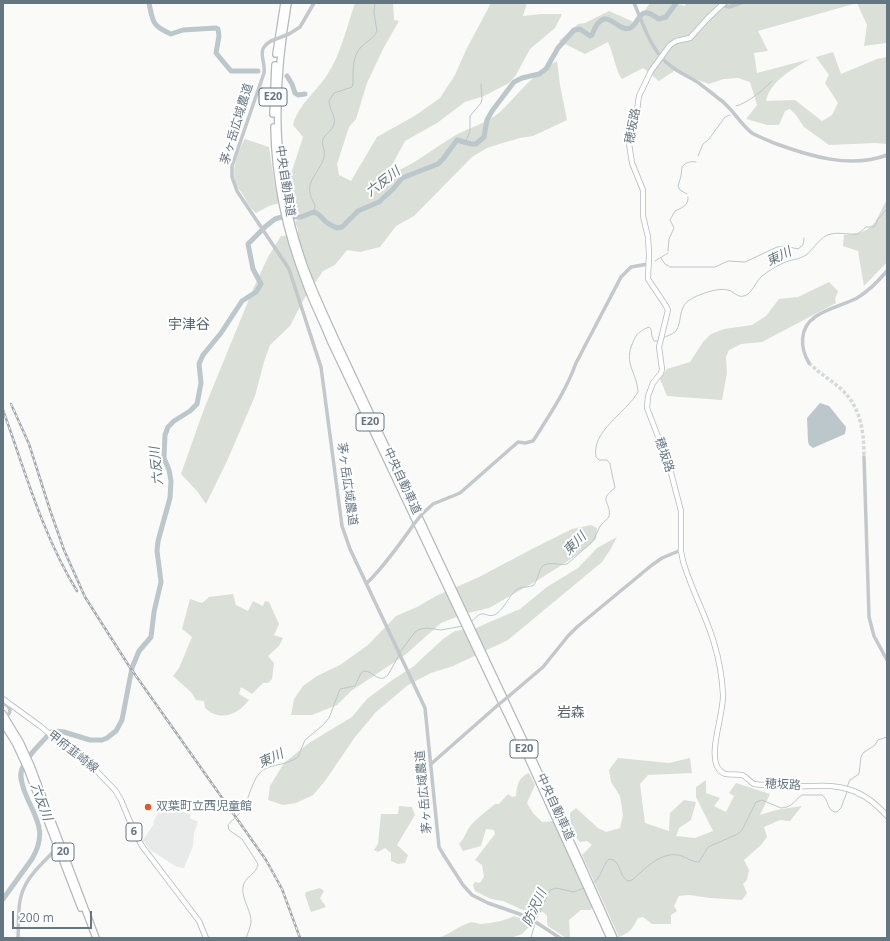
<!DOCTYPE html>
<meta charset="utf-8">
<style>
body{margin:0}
#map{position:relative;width:890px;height:941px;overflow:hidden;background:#fafaf8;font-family:"Open Sans",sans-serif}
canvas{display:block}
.frame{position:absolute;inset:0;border:4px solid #657683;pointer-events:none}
.scale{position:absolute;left:12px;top:911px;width:80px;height:18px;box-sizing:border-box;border:2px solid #657683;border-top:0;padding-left:5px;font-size:12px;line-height:14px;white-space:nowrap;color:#657683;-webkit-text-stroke:3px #fff;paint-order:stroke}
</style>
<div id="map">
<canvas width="890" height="941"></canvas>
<div class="frame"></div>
<div class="scale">200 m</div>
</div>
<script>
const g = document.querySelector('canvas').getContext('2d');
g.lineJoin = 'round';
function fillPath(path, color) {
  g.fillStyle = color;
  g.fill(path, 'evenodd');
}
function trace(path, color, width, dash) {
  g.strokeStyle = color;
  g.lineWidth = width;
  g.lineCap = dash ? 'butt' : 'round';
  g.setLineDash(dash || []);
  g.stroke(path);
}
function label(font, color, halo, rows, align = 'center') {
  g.font = font + ' "Open Sans","Noto Sans JP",sans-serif';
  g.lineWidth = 4;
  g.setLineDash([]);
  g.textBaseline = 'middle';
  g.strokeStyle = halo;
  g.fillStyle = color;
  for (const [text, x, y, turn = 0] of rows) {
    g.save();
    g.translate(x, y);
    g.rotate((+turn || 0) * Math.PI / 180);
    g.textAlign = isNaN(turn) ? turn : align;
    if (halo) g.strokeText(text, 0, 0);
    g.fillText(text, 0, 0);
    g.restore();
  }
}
fillPath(new Path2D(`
 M164,804L191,815L190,818L198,822L194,833L193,846L184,868L177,867L150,850L143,840L154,824L153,822Z`), '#e8e9e9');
fillPath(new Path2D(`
 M355,3H393L394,20L399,21L383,49L367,83L356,119L349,127L337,164L339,175L351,181L377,137L416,115L440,98L455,75L466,50L491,3H527L523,16L541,14H562L555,28L530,49L516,75L509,83L484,96L465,102L437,123L405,141L391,167L390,174C414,165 434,148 456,135C469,128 489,122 500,112C519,94 533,73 557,61L560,85L567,120L533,136L520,138L499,144L487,148L472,157L414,216L396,226L380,247L360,252L347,250L335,265L323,271L304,299L290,326L270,345L264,362L255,396L227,461L206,504L197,491L181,474L204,409L254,287L268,257L281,236L298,235V229L295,222L301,217L291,201L286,181L291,174L303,137L293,125C298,105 316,92 327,75C341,54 347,26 355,3Z
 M650,3H674L685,6L686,3H887V48L886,43L864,46L867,25L857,3L758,31L768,51L754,53L757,73L810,59C794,68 770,81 766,101L795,100L822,121L832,115L838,103L825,83L829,75L816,57L833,52L841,74L877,59L887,57V144L875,143L829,145L804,127L796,115L790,109L785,111L779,125H767L746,119L757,105L750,82L738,78L724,79L709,84L674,71L659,81L643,68L622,79C616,72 613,52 608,42L585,54L559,41L578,24L585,23L609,11L636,23Z
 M245,139L269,147L275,187L280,203L269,206L256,213C250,208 247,202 243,195C241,191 238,189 236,185C231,170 237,152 245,139Z
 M887,200V262L864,286L858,251L843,246L844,235C859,233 871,232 878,217C881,211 883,205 887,200Z
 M829,282L838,291L835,299L836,303L762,342L741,344L729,350L726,357L727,373L722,400L667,396L660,379L667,369L690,362L703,342L711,334L724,329L752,325L766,316L779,299L798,297Z
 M591,525L597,528L596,539L586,548L565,563L538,580L489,608L464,614L441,623L405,655L351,691L337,705L312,715H291L294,699L303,686L317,676L340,665L368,645L396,616L417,607L436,596L479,577L534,548L572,529Z
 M617,537L610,550L602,562L508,640L453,666L431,673L408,685L376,712L355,737L325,781L313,795L296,803L283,805L268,800L270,786L284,763L309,743L352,717L367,699L391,681L414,666L443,639L455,631L476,628L520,609L547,587L578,568L597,548Z
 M233,594L236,605L248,611L253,601L263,606L265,601L269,602L279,624L274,635L283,638L279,646L268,656L274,663L272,679L268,683H263L252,694L241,687L239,694L249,700C238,715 220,722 205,708L204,701L196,700L191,692L173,676L179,668L192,637L182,629L190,599L202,603L209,597Z
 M618,758L669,763L690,758L692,773L648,775L640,784L645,823L669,831L670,813L684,800L696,802L691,820L679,828L676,836L695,838L713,831L696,797V787L706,780V793L720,798L714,806L726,812L734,796L729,793L736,783L770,794L760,815L776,810L802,806L790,821L780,820L764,827L767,837L761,845L744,860L749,870L747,880L743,884L747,893L742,900L710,898L689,895L679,896L674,906L677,911L671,915V924H652L643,917L638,918C632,929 631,932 619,937L582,855L592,845L587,841L580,842C571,832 570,827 570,813L576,808L598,828L606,832L620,828L623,815L620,796L611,782L609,770Z
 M529,773L535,785L527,803L533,813L542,822L553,821L593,907L590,910H581L569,920L570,938H566L548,926L547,923V916L543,912L533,913L525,911L503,901L491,899L475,891L473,885L475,882L480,883L484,877L482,865L475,860L495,834L494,830L486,829L481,846L463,851L459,844C465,838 466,831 471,825C478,817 487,811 495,804H499L508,794L512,797L516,796C517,786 518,777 529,773Z
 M399,806L412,807L415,815L397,845L408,855L405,863L398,864L391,861V853L385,848L378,852L374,850L378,844L381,814H398Z
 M320,888L324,891L320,898L326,907L311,912L305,895L306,892Z
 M514,916L529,922L531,925L522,934L511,938H438C449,935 458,926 469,923C473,921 477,924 481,924C493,923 504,921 514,916Z`), '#dadfd7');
fillPath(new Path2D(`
 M820,403L829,406L846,427L845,434L813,448L809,445L808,441L807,418Z`), '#bbc7cb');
trace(new Path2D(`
 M736,106C748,103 763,90 772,81
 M465,143L470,131V116L481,103L482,99L481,84
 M698,156L703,144L709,139L725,117L730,115
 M687,194L680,190L678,186L681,176L682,167C686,162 691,161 696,162
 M314,212L315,205C301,182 318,177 324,157C326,151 321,145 323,139C326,133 332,131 334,124C336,116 329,109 329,101L334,93L352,87L353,83C353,71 352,57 361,47C367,41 373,39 377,31L374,13L375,3
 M668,251L669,239L674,228L670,220L675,211C681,208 689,206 688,197
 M661,258L665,264L670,267H715L728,261L745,262L777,247L785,246L798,249L803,245L804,238
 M655,261L668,253
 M662,338C667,336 672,335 676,331C682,323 678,309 688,301C696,295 718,287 728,290C734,291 737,298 744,296C752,294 756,281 762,276C770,270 779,264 789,261C795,259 800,259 806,255C814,249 820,236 831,234C840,232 850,235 858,234L866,227H874L877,222V220L887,209
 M471,622C474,620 477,615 481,614C486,613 490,618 496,614C504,609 509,596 516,590C521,586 528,588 534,585C537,580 538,575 540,570C545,559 558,566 567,564L591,543L594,539L600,526L609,517C612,502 597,501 615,488L610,464L607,460H599L596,457C591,431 626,413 638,392C637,372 623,364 633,342C636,334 641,330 649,327L651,329L652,337L654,341H658
 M400,652L415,632L420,629L427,628L441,630L463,626
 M847,787L850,780L859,774L861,757L863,753L875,745L878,740L887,737
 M592,884C602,878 601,867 609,859L614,860C621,866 620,877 628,881L632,880C645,869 660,852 678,855C685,856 691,862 699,862L708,847L738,834L742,830L756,802L762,800L781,808C794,807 793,801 802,795H822C829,799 827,813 837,812L841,808L847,792
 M536,920L550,890L556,888L574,892L584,888
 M246,938C248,933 250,928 251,923C252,911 241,899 243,887C244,877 257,874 258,864L242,839L229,830L228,825C232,819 239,816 243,809C249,799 253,776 263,770C273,764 287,765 298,757L305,740L323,725L329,718L340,689L355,686L361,673L364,671C372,671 376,680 384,678L388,675L399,655
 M531,938L535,923`), '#bbc7cb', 1);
trace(new Path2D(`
 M149,3C153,22 152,26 171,34L183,30L216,28L218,29L219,36L216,53L231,71H258
 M287,76L292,84L295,93L298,95L305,94
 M3,899L32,859C49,830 34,817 24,790C22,783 19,776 22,769C27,755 41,744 50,733L53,731L64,732L90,740H102L107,738L116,731L122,720L132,668L139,651L151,637L154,612L161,582L157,551L158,541L170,498L171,481L169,470L164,458L165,435L168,427L174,421L190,411L197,404L201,383L199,364L203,355L221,333L242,301L256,292L261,284L253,269L248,244L266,226L275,219L282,217H301L314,212C320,214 321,217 325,221C328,224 333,226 337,228L342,227L358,211L379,202L394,188L402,178L438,164L443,159L457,140L471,144H476L484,137L487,120L492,111L514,82L522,78L539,74L546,69L558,48L574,30L580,29L590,36L592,35C605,0 617,34 630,28C638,25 638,11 648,13C652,14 655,17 659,19L666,17L676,3`), '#bbc7cb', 5);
trace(new Path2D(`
 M809,363C819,373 831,380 841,389C861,407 864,432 864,457`), '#d5d9db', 3.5, [3.5, 2]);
const major = new Path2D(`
 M724,3L708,18L690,38L676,41L670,45L651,71L639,96L634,133L629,144L632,163L643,190V216L648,237L649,254L648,279L666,306L668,310L659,347L662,369L661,373L653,383L648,396L647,408L669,465L681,511V551L683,561C691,589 706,615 714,643C719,659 722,677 723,694C724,714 708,752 718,768C724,778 733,773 742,775C747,777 750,782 754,784C760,785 767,785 773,785C789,788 799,786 815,786C846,784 867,793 887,816
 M3,699L40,726L63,745L83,757L115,790L121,800L133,829L142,846L199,921L206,938`);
const highway = new Path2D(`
 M288,3C273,91 272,171 301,257C310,285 323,311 335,338L532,758L581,864L614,938
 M276,54L284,3
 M273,114L275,65
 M274,127C275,179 286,232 305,281C312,301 322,320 330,340L529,760L610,938
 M3,714L20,742L31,766L96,938
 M3,723L16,744L27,768L81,908`);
trace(major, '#b5babe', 6);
trace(highway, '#b4b9bd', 8);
trace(new Path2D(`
 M634,3C642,21 648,41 661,57C671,69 686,75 699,83C705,88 712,93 718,98C732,107 739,123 752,133C759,137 767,140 774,143C809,156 851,169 887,155
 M722,5L729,7L741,3
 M289,34L300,27L314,3
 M271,41C255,50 266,60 264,73L232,166V177L237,191L289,269L318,358L321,367L342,526L350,549L425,708L439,847L443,854L463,885L472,895L488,903L528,917L560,938
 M809,363C800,348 799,328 815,317C827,308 844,305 857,298C869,291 878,281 887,271
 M864,457L869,617L874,636L887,660
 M422,514L433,504L460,493L518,442L525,443L533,441C549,416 566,391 576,363L621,277L631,267L648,264
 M367,583C385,565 399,545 414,524
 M509,696L543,667L568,636L577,627L652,565L662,558L681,550
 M3,703L8,706L10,710L9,714L4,718
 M431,764L498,705
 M18,938C19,922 17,902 24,888C30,873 48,858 58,847`), '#c3c8cc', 3.5);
trace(major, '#fff', 4.5);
trace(highway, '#fff', 5.5);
const rail = new Path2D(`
 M11,404L29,444L50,510L64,550L85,597L129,666L266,860L282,889L300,938
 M3,410C25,471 43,536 77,591`);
trace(rail, '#a2aab0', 2.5);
trace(rail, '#fff', 1, [3]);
trace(new Path2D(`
 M271,41L289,34
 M414,524L422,514
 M498,705L509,696`), '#c3c8cc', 3.5);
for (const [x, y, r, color] of [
 [148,807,4,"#e4572e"]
]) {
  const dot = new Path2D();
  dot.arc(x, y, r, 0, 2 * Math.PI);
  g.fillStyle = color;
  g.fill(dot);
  trace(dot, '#fff', 1.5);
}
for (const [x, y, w] of [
 [273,97,28],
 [370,422,28],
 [524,749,28],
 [134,832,16],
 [63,852,22]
]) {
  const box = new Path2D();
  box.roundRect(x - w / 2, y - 9, w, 18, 3);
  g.fillStyle = '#fff';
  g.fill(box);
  trace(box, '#657683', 1);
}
label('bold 11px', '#657683', null, [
 ["E20",273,97],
 ["E20",370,422],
 ["E20",524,749],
 ["6",134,832],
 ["20",63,852]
]);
label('12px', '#657683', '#fff', [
 ["茅ヶ岳広域農道",237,124,-73],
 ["穂坂路",633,126,-79],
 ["中央自動車道",285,181,81],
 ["穂坂路",664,455,71],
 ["中央自動車道",402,481,65],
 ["茅ヶ岳広域農道",347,484,82],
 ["甲府韮崎線",73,752,38],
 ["穂坂路",783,785,3],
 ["茅ヶ岳広域農道",424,792,-95],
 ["中央自動車道",555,807,65]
]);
label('12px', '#657683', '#fff', [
 ["双葉町立西児童館",156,807]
], 'left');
label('italic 13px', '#60757c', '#fff', [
 ["六反川",383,182,-38],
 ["東川",779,257,-26],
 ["六反川",157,466,-96],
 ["東川",575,544,-45],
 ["東川",271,759,-25],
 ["六反川",41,802,70],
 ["防沢川",535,908,-65]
]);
label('14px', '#57646e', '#fff', [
 ["宇津谷",189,325],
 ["岩森",571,713]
]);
</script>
